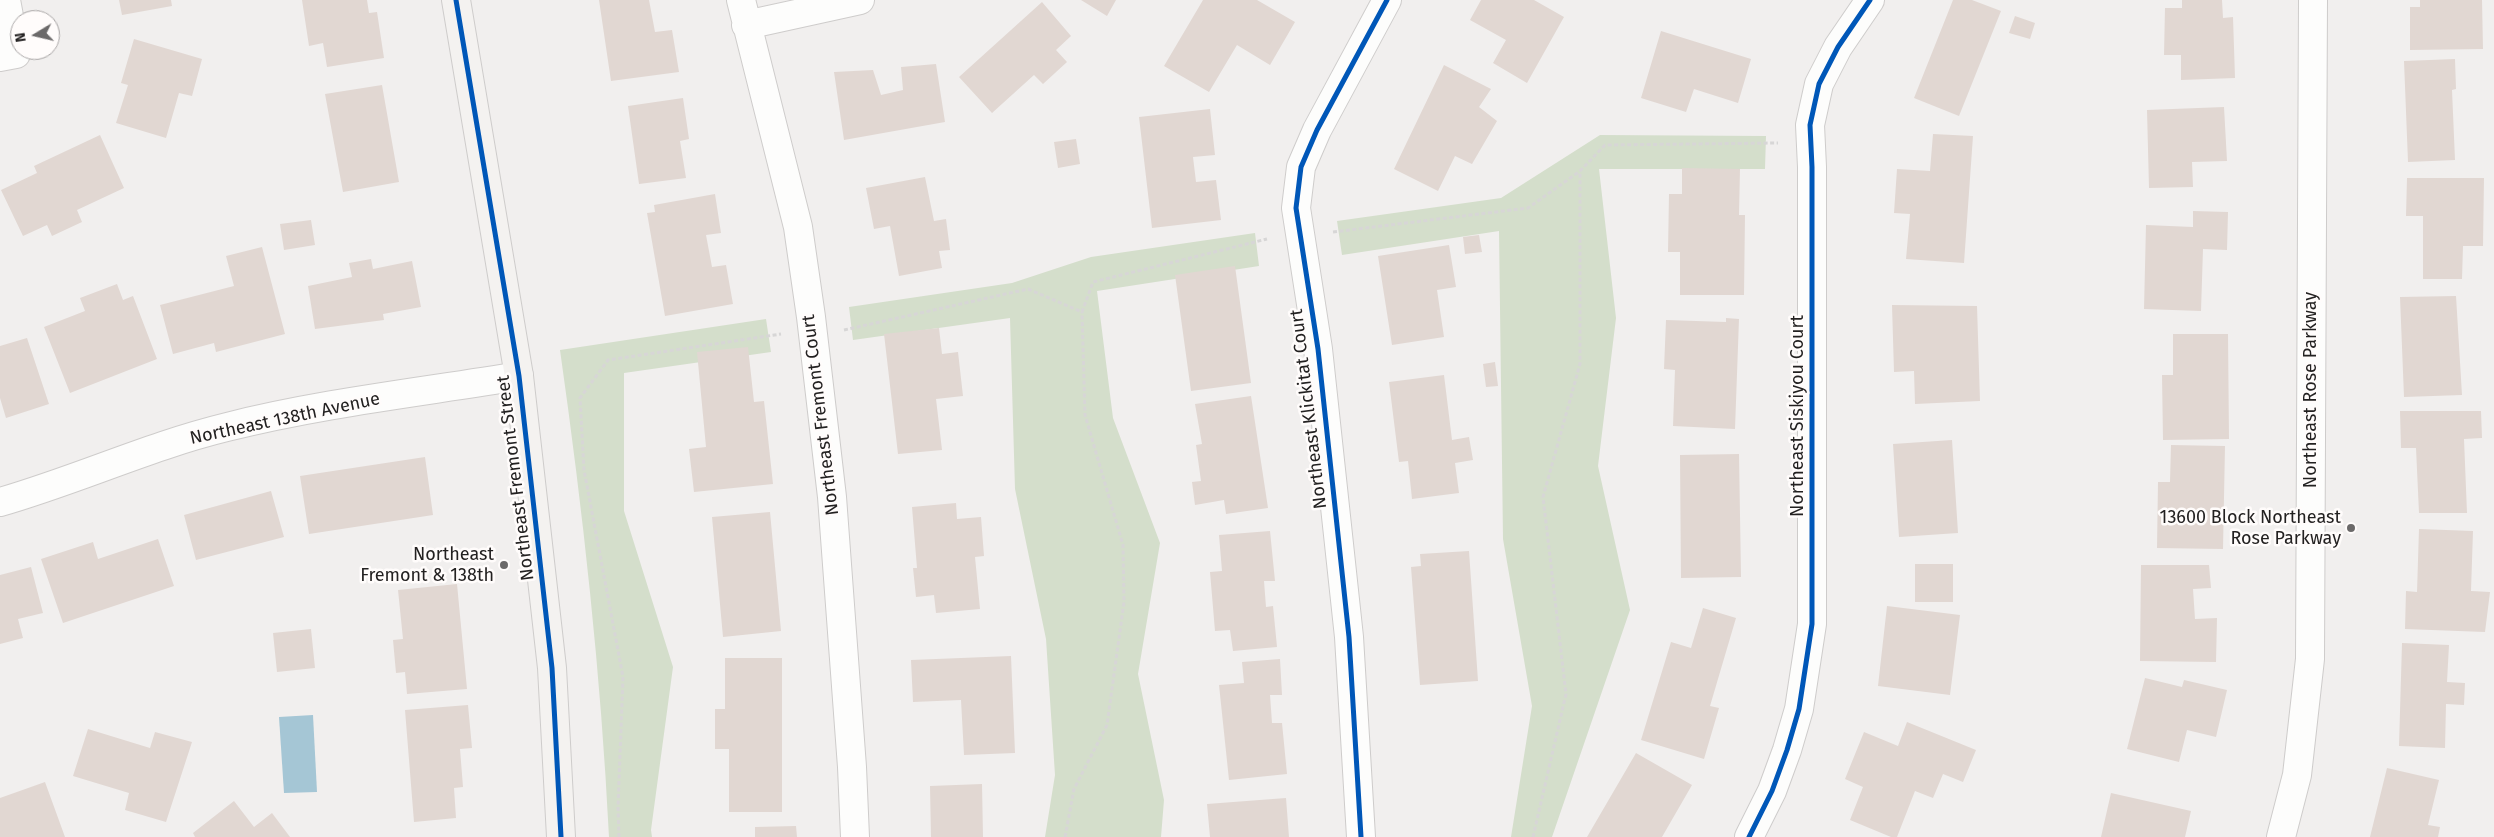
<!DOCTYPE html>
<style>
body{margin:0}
#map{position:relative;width:2494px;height:837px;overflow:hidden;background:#f1efee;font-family:"Fira Sans",sans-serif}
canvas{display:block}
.north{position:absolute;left:10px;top:10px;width:50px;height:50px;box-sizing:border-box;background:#fffcfb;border:1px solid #a7a4a4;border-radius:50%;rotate:261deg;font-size:14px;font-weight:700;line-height:20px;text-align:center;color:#232121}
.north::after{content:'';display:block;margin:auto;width:18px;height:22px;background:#6b6969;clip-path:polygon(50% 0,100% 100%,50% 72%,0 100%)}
</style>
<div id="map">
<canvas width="2494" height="837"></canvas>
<div class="north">N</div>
</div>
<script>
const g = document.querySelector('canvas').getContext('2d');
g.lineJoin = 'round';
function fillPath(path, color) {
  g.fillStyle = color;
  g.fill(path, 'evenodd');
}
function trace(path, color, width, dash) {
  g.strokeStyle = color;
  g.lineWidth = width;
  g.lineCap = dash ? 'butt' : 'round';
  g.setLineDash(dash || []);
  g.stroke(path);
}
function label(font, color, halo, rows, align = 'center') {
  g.font = font + ' "Fira Sans",sans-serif';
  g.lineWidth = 5;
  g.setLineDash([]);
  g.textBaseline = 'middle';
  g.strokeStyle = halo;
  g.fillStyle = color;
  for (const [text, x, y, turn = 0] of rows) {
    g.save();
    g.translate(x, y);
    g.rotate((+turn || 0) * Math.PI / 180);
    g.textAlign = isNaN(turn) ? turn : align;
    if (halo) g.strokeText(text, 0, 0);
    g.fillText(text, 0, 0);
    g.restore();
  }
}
fillPath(new Path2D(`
 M1600,135L1766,136L1765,169H1599L1616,318L1598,466L1630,610L1552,837H1511L1532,706L1503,539L1499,231L1342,255L1337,221L1501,198Z
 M1255,233L1259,266L1097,291L1113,418L1160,543L1138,674L1164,800L1161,837H1045L1055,775L1046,639L1015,489L1010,318L853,340L849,307L1012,283L1091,257Z
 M766,319L771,352L624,373V511L673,667L651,830L652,837H609C601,674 583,512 560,350Z`), '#d4decb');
fillPath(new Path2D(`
 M313,715L317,792L284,793L279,717Z`), '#a5c6d5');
fillPath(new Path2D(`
 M119,0H171L172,6L122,15Z
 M302,0H367L369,13L377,12L384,58L327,67L323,43L309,46Z
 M599,0H649L655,32L672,30L679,72L611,81Z
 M1081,0H1116L1107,16Z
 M1203,0H1257L1295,22L1270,65L1237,45L1209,92L1164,66Z
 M1481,0H1534L1564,17L1527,83L1493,63L1506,40L1470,20Z
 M1953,0H1972L2001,11L1959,116L1914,98Z
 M2182,0H2222L2223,18L2233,17L2235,78L2181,80V55H2164L2165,8H2182Z
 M2420,0H2482L2483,49L2410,50V7H2420Z
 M1042,2L1071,36L1056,50L1067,62L1043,84L1034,75L992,113L959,77Z
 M2015,16L2035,23L2030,39L2009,33Z
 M1661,31L1751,59L1738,103L1694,89L1686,112L1641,98Z
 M134,39L202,59L192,96L179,93L166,138L116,123L128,85L121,83Z
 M2455,59L2456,89L2452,90L2455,160L2408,162L2404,61Z
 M936,64L945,122L844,140L834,72L873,70L881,95L903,90L901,67Z
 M1444,65L1491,89L1479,107L1497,121L1472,164L1455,156L1438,191L1394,169Z
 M382,85L399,182L343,192L325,94Z
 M683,98L689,139L680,141L686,178L639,184L628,106Z
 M2224,107L2227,161L2192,162L2193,187L2149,188L2147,110Z
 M1210,109L1215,155L1193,157L1196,182L1216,180L1221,220L1152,228L1139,117Z
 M1933,134L1973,136L1964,263L1906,259L1910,214L1894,213L1897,169L1930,171Z
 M100,135L124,188L77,210L82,222L52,236L47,225L23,236L1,190L37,173L34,166Z
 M1076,139L1080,164L1058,168L1054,142Z
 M1682,168L1740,169L1739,215H1745L1744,295H1680V252H1668L1669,194H1682Z
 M925,177L934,221L946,219L950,250L939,251L942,268L899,276L890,226L874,229L866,188Z
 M2407,178H2484L2483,246H2463L2462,279H2423V216H2406Z
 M715,194L721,233L706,235L712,267L726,265L733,304L665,316L647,213L655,212L654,205Z
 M2193,211L2228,212L2227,250L2203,249L2201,311L2144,309L2146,225L2193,227Z
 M311,220L315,245L284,250L280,224Z
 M1479,235L1482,252L1465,254L1463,237Z
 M1449,245L1456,287L1437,290L1444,337L1392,345L1378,256Z
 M262,247L285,334L216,352L214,343L173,354L160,305L234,286L226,256Z
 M371,259L373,269L412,261L421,307L383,314L384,320L315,329L308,286L352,277L349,263Z
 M1235,266L1251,383L1191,391L1175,275Z
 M117,284L123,300L133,296L157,359L70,393L44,327L85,311L80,298Z
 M2456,296L2462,395L2404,397L2400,297Z
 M1892,305L1977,306L1980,401L1915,404L1914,371L1894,372Z
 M1726,318L1739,319L1735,429L1673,426L1675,370L1664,369L1666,320L1726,322Z
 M939,328L942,354L958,352L963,396L936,399L942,450L898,454L884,334Z
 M2173,334H2228L2229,439L2163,440L2162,375H2173Z
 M27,338L49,404L6,418L0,398V346Z
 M748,347L754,402L764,401L773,484L694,492L689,449L706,447L697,352Z
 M1495,362L1498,386L1486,387L1483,364Z
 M1444,375L1452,440L1469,437L1473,460L1455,463L1459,493L1412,499L1408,461L1399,462L1389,382Z
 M1251,396L1268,508L1226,514L1224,500L1195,505L1192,482L1201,481L1196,445L1202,444L1195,404Z
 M2400,411H2481L2482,438L2464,439L2467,513H2419L2416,448H2401Z
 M1952,440L1958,533L1899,537L1893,444Z
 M2171,445L2225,446L2223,549L2157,548L2158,482H2170Z
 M1739,454L1741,577L1681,578L1680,455Z
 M425,457L433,515L309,534L300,476Z
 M271,491L284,537L196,560L184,515Z
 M956,503L957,519L981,517L984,556L975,557L980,609L936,613L934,595L916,597L913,568H917L912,507Z
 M770,512L781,631L723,637L712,517Z
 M2419,529L2473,531L2471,591L2490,592L2485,632L2405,629L2406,591L2417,592Z
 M1270,531L1275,581H1264L1266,607L1273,606L1277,647L1233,651L1230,630L1215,631L1210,572L1222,571L1219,535Z
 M158,539L174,586L63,623L41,559L93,542L98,559Z
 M1469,551L1478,681L1420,685L1411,567L1421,566L1420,554Z
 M1915,564H1953V602H1915Z
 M2141,565H2209L2211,588L2193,589L2195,619L2217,618L2216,662L2140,661Z
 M31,567L43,613L18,619L23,638L0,644V575Z
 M457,584L467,689L407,694L405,672L396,673L393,640L403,639L398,590Z
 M1887,606L1960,615L1950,695L1878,686Z
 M1703,608L1736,618L1710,706L1719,708L1704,759L1641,740L1671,642L1691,648Z
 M311,629L315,668L277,672L273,633Z
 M2402,643L2449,645L2447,682L2465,683L2464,705L2446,704L2445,748L2399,746Z
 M1011,656L1015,753L964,755L961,700L913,702L911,660Z
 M725,658H782V812H729V749H715V709H725Z
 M1280,659L1282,695H1270L1272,723H1282L1287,774L1229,780L1219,685L1244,683L1242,662Z
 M2145,678L2182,687L2184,680L2227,690L2216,737L2187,730L2179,762L2127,749Z
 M468,705L472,748L460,749L463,787L454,788L456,818L414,822L405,710Z
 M1907,722L1976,750L1963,782L1943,774L1933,798L1915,791L1897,837H1891L1850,820L1863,787L1845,779L1864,732L1898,746Z
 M88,729L150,748L155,732L192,742L166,822L125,810L129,793L73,776Z
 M1636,753L1692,785L1662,837H1587Z
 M2387,768L2439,780L2428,825L2440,827L2438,837H2370Z
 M45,782L65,837H0V798Z
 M982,784L983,837H931L930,786Z
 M2111,793L2191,811L2185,837H2101Z
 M1286,798L1289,837H1210L1207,804Z
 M234,801L254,827L272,813L290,837H195L193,833Z
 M796,826L797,837H755V827Z`), '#e1d7d2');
const street = new Path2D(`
 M741,0L798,227L811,317L832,497L852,767L855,837
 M746,25L860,0
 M0,57L16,54L6,0
 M0,502C77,480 149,446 227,427C322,403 422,392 519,376
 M1361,837L1349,637L1318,349L1296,208L1301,167L1317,130L1387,0
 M1749,837L1772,791L1787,750L1799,709L1812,624V167L1810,125L1819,84L1838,47L1870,0
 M2281,837L2297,775L2310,659L2313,0`);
const secondary = new Path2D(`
 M456,0L519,376L552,668L561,837`);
trace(street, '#cecccb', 30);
trace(secondary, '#cecccb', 30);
trace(new Path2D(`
 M1333,232L1528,208L1580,171L1605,145L1778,143
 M844,330L1028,289L1082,312L1093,282L1267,239
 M619,837L618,807L623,677L584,470L580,398L608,360L781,334
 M1065,837L1074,789L1107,725L1124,602L1123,545L1085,415L1082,312
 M1533,837L1566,694L1543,497L1580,364V171`), '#d7d6d6', 3, [4, 2.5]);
trace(street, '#fdfdfc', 28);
trace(secondary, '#f4f2f0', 28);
trace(new Path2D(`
 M456,0L519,376L552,668L561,837
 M1361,837L1349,637L1318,349L1296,208L1301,167L1317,130L1387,0
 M1749,837L1772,791L1787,750L1799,709L1812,624V167L1810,125L1819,84L1838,47L1870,0`), '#0057b8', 5);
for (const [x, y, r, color] of [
 [2351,528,5,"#6b6969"],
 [504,565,5,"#6b6969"]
]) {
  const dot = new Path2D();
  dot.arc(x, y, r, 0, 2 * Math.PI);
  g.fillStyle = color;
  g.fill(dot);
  trace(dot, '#fffcfb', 2);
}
label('18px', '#232121', '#fffcfb', [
 ["Northeast Rose Parkway",2311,390,-90],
 ["Northeast Klickitat Court",1309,409,-97],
 ["Northeast Fremont Court",821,415,-97],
 ["Northeast Siskiyou Court",1798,416,-90],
 ["Northeast 138th Avenue",285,419,-12],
 ["Northeast Fremont Street",516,478,-97]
]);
label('18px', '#232121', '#fffcfb', [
 ["13600 Block Northeast",2341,518],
 ["Rose Parkway",2341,539],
 ["Northeast",494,555],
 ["Fremont & 138th",494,576]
], 'right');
</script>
